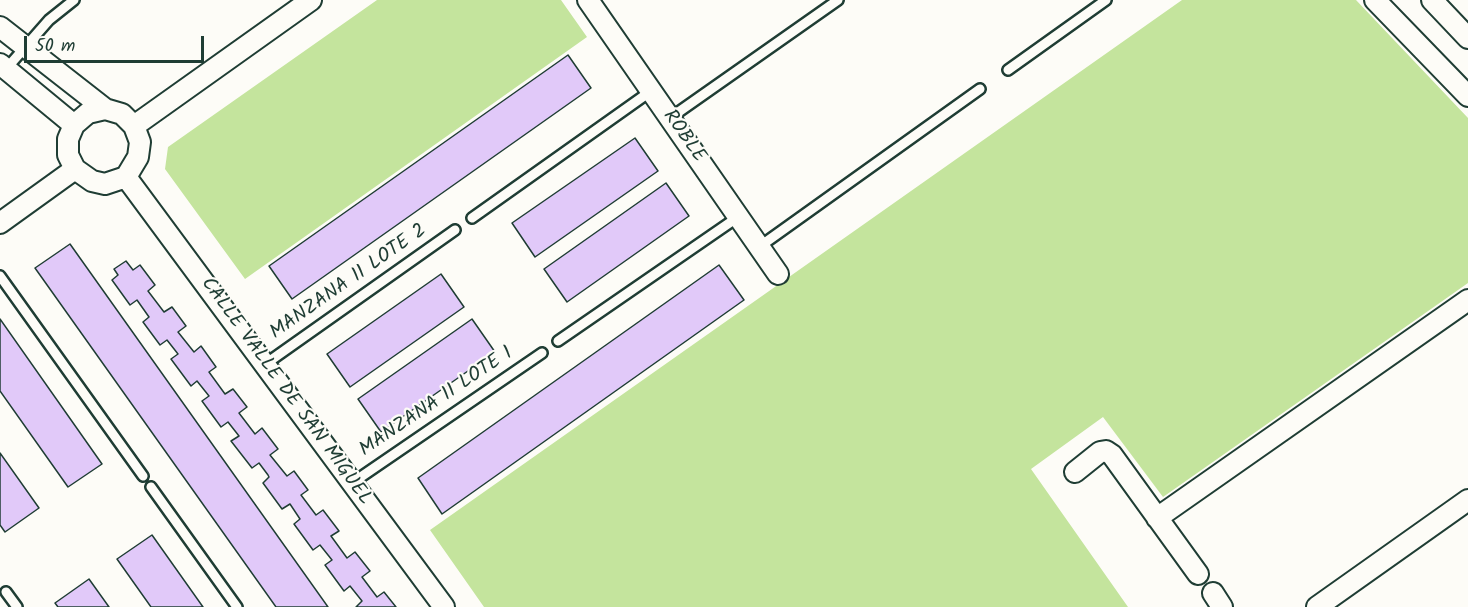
<!DOCTYPE html>
<style>
body{margin:0}
#map{position:relative;width:1468px;height:607px;overflow:hidden;background:#fdfcf7;font-family:Kalam,sans-serif}
canvas{display:block}
.scale{position:absolute;left:24px;top:36px;width:180px;height:27px;box-sizing:border-box;border:3px solid #1f3d34;border-top:0;padding-left:8px;font-size:18px;line-height:21px;white-space:nowrap;color:#1f3d34;-webkit-text-stroke:4px #fdfcf7;paint-order:stroke}
</style>
<div id="map">
<canvas width="1468" height="607"></canvas>
<div class="scale">50 m</div>
</div>
<script>
const g = document.querySelector('canvas').getContext('2d');
g.lineJoin = 'round';
function fillPath(path, color) {
  g.fillStyle = color;
  g.fill(path, 'evenodd');
}
function trace(path, color, width, dash) {
  g.strokeStyle = color;
  g.lineWidth = width;
  g.lineCap = dash ? 'butt' : 'round';
  g.setLineDash(dash || []);
  g.stroke(path);
}
function label(font, color, halo, rows, align = 'center') {
  g.font = font + ' Kalam,sans-serif';
  g.lineWidth = 4.5;
  g.setLineDash([]);
  g.textBaseline = 'middle';
  g.strokeStyle = halo;
  g.fillStyle = color;
  for (const [text, x, y, turn = 0] of rows) {
    g.save();
    g.translate(x, y);
    g.rotate((+turn || 0) * Math.PI / 180);
    g.textAlign = isNaN(turn) ? turn : align;
    if (halo) g.strokeText(text, 0, 0);
    g.fillText(text, 0, 0);
    g.restore();
  }
}
fillPath(new Path2D(`
 M377,0H561L587,37L245,279L165,169L168,147Z
 M1182,0H1356L1468,118V283L1163,497L1103,417L1031,469L1128,607H484L430,530Z`), '#c4e49d');
const building = new Path2D(`
 M568,55L591,88L292,299L269,266Z
 M635,138L658,171L535,257L512,223Z
 M666,183L689,216L567,302L544,269Z
 M70,244L328,607H276L35,268Z
 M126,261L133,270L140,265L155,285L148,291L164,312L172,307L186,326L178,332L194,352L201,346L216,367L209,372L225,394L233,389L247,407L239,413L255,434L262,428L278,449L270,455L287,476L294,471L308,490L301,495L316,515L323,510L339,531L331,536L347,558L355,552L370,571L362,577L377,597L384,592L396,607H356L362,601L350,586L344,591L325,565L332,560L320,545L313,550L294,524L300,519L290,504L282,509L263,483L269,477L268,475L259,463L252,468L231,441L239,436L228,422L221,427L202,401L209,396L197,381L191,386L171,359L178,354L167,340L160,345L143,322L149,317L137,300L130,305L112,280L118,275L114,269Z
 M719,265L744,300L442,514L418,478Z
 M441,274L464,307L350,387L327,354Z
 M0,319L102,464L68,487L0,391Z
 M472,319L495,352L381,432L358,399Z
 M0,453L39,508L5,532L0,525Z
 M152,535L203,607H151L117,559Z
 M89,579L109,607H58L55,603Z`);
fillPath(building, '#e1c9f9');
trace(building, '#1f3d34', 1.5);
const service = new Path2D(`
 M6,69L49,20L74,0
 M1008,70L1106,0
 M670,118L838,0
 M472,218L651,91
 M759,247L980,89
 M0,276L143,476
 M558,341L738,217
 M264,365L455,230
 M352,483L542,353
 M151,487L237,607
 M6,592L17,607`);
const minor = new Path2D(`
 M588,0L778,274
 M1375,0L1468,96
 M1432,0L1468,38
 M0,27L105,109
 M0,64L74,125
 M105,109L122,114L134,126L140,142L138,157L126,177L105,184L92,181L75,169L68,155V139L74,125L88,113Z
 M134,126L311,0
 M126,177L444,607
 M0,223L75,169
 M1075,472L1100,452L1106,451L1112,455L1198,574
 M1157,518L1468,300
 M1213,593L1222,607
 M1317,607L1468,500`);
trace(service, '#1f3d34', 14);
trace(minor, '#1f3d34', 24);
trace(service, '#fdfcf7', 9);
trace(minor, '#fdfcf7', 20);
label('20px', '#1f3d34', '#fdfcf7', [
 ["ROBLE",683,137,55],
 ["MANZANA 11 LOTE 2",349,283,-35],
 ["CALLE VALLE DE SAN MIGUEL",285,392,54],
 ["MANZANA 11 LOTE 1",437,403,-34]
]);
</script>
